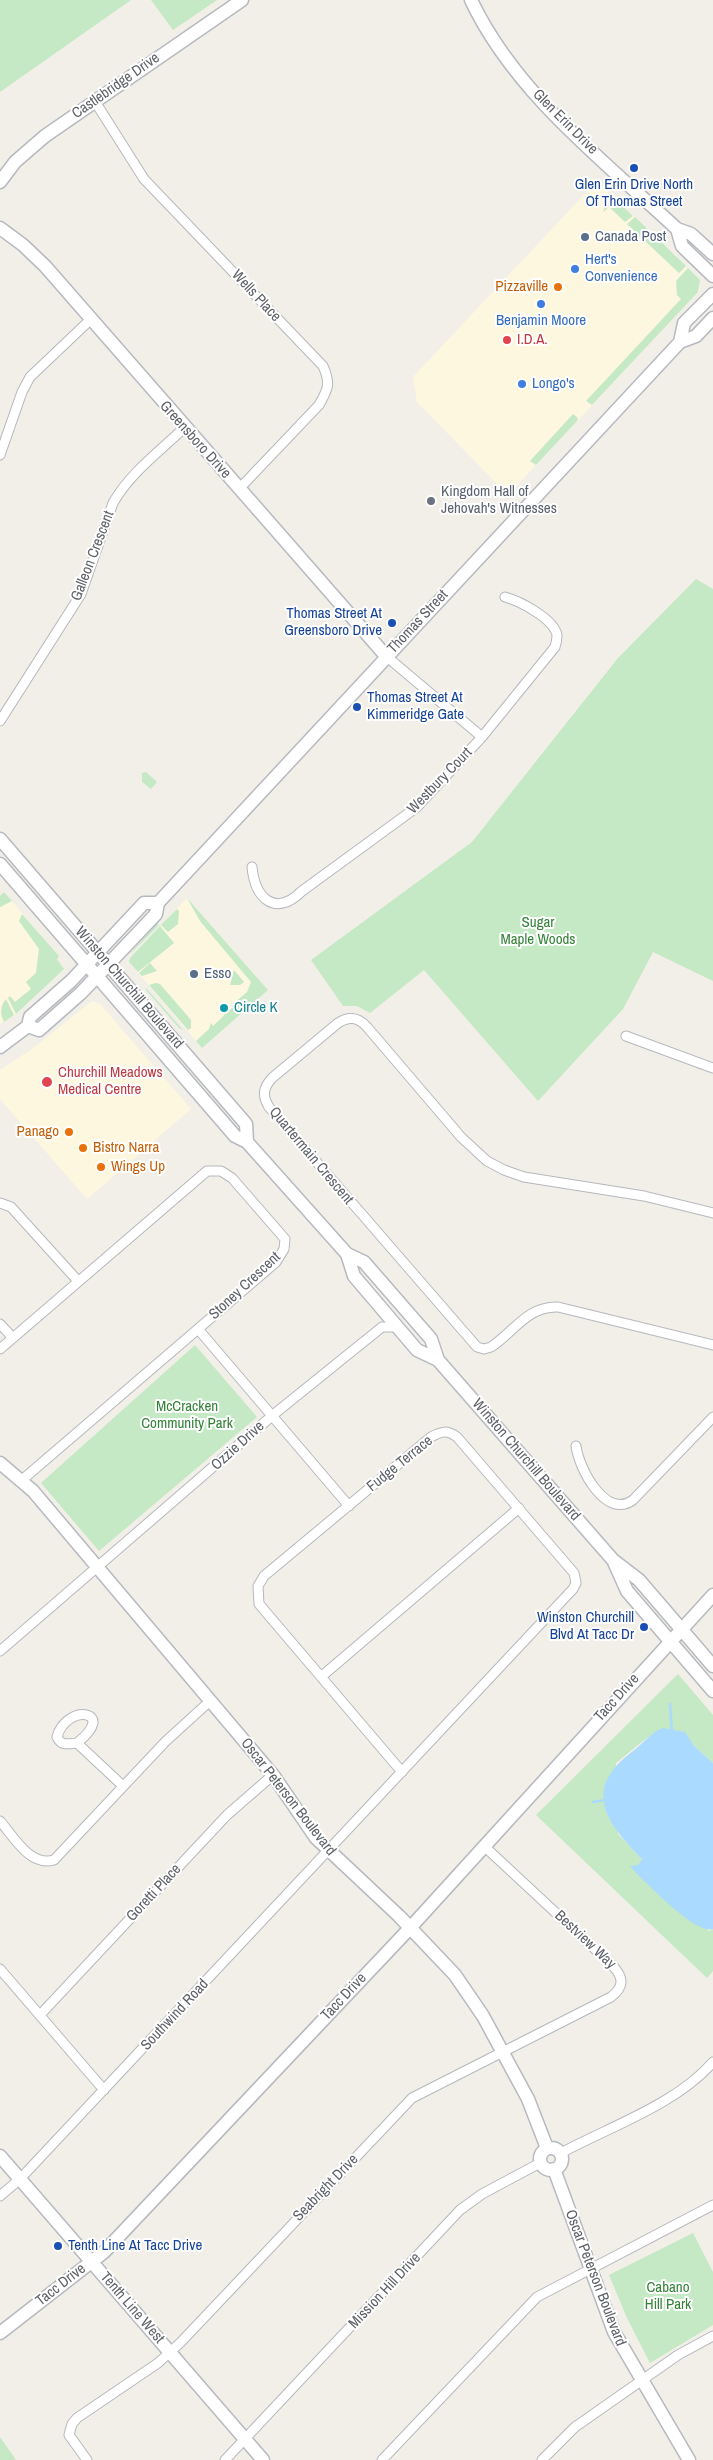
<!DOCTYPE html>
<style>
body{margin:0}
canvas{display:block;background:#f1efe8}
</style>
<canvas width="713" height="2460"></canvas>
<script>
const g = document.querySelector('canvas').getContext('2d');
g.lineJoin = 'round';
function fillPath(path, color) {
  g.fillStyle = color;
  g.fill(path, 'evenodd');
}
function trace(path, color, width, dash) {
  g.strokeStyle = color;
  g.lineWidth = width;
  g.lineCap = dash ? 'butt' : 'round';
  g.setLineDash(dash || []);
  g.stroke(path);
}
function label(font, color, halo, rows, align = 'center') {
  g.font = font + ' "Archivo Narrow",sans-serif';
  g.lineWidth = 4;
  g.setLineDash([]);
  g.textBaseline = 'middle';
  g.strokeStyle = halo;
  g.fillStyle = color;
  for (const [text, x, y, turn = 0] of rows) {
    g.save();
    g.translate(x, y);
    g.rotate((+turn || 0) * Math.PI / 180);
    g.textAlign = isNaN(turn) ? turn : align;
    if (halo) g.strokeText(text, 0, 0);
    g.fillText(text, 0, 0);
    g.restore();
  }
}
fillPath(new Path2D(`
 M597,181L698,278L700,290L508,495L417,402L413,377Z
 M4,892L59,956L57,959L64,969L16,1014L0,1024V896Z
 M187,898L268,990L202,1048L129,962L130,958Z
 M92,1001L100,1004L191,1109L87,1199L0,1099V1070L32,1049Z`), '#fef7e0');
fillPath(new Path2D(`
 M0,0H131L0,92Z
 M151,0H217L173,30Z
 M614,198L633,216L625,222L609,207L603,212L605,206Z
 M635,217L686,266L679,273L627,224Z
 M688,268L700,280L698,292L592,405L586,401L681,299L677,295L676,281Z
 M573,414L578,418L577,421L536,465L530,461Z
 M696,579L713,589V981L653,952L623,1009L538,1101L424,970L370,1013L357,1006H343L311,960L472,842L618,658Z
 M146,772L157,782L151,789L142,782V773Z
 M4,892L12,901L0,907V896Z
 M187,898L268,990L202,1048L196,1041L209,1029L211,1023L213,1026L235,1005L234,1003L247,992L251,982L200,921Z
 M177,909L179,911L178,924L168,932L161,925Z
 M22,914L59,956L57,959L64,969L16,1014L8,998L10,996L15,1002L31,989L26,982L36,973L39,949L19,921Z
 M157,923L159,925L128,956Z
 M160,926L174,943L138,972L129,962L130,958Z
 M150,963L157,971L142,976L139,973Z
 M234,970L244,982L240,985H230Z
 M156,983L160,984L191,1020V1028L188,1030L149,985Z
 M146,988L183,1030L179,1028L146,990Z
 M6,999L14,1015L4,1022C0,1014 0,1006 6,999Z
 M195,1345L257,1417L99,1551L41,1483Z
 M678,1674L713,1715V1763L694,1746L684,1732C678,1732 671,1729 665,1729C655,1728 626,1756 616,1763L618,1834L642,1859L638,1865L709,1931L713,1929V1971L707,1978L536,1815Z
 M693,2233L713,2272V2325L650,2363L627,2318L609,2275Z
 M0,2437L16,2460H0Z`), '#c5e8c5');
fillPath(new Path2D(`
 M663,1728L685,1732L694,1746L713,1763V1929C696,1935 650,1886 636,1873L630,1866L638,1865L642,1859C606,1822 581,1790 633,1751C644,1743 650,1733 663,1728Z`), '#aadaff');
trace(new Path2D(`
 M670,1704L672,1732
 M593,1802L606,1800`), '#aadaff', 2.5);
const street = new Path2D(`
 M94,100L144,179L323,366C331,384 328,389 319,405L239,489
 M0,455L22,392L30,377L90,320
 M386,656L482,737
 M0,721L81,594L113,503C130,473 160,451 184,428
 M252,867C255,898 275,918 302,891L417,807L482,737L555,647C556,644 557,639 557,635C554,619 520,601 505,597
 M626,1036L713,1068
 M0,1203L11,1207L78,1281
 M713,1213L644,1196L524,1177L504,1170L487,1161L461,1137L367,1027C358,1017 349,1016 338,1023L272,1078C263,1088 262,1096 269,1107L477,1347L484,1349L491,1347C514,1332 527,1306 558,1307L713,1345
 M0,1324L13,1338
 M198,1329L349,1506
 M0,1349L207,1171H221L232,1178L285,1239L284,1249L276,1262L22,1480
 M576,1446C579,1469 606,1520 633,1500L713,1417
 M0,1651L273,1415L382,1327H397
 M322,1676L519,1508
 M77,1743C119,1710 66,1703 57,1737C61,1746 68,1744 77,1743L123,1786
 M0,1821C14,1837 30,1867 54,1860L165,1742L210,1701
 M0,1969L104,2090
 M40,2015L227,1815L273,1775
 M561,2153C609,2127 677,2104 713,2062
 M0,2196L20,2179L573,1589L576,1583L574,1573L457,1437C447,1430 442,1431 431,1437L264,1576L258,1586L259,1604L402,1772
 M87,2460L69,2435L72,2424L77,2418L158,2363L181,2342L412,2098L611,1997C624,1987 624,1978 613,1966L484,1846
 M225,2460L460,2210L482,2194L540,2163
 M382,2460L537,2297L713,2205
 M542,2460L575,2427L678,2355L713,2336`);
const secondary = new Path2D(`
 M471,0C515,93 603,160 677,229L691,234L713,254
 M0,182L15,162L45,136L242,0
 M0,228L23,245L45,266L386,656
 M677,229L682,246L713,276
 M680,342L684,323L713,294
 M0,839L246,1124L247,1142
 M0,864L235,1136L247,1142L347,1254L354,1276L417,1350L438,1360
 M28,1026L39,1030L81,993L156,914L158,903L680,342L696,336L713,318
 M0,1047L28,1026L30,1017L71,981L144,903H158
 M347,1254L364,1262L431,1339L438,1360L613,1560L639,1580L713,1666
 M0,1463L33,1491L273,1775L316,1838L399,1916L455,1975L483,2016L528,2099L547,2148
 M614,1562L627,1591L713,1691
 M540 2159a11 11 0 1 1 22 0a11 11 0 1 1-22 0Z
 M0,2156L263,2460
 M554,2169L614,2332L689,2460
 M0,2333L104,2252L410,1928L713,1595`);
trace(street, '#b5b8bc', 11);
trace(secondary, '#b6babf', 15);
trace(street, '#fff', 9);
trace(secondary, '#fff', 12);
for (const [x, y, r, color] of [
 [634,168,5,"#1a4fb4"],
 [585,237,5,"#5c6f8a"],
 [575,269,5,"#3f7fe0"],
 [558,287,5,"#e8710a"],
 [541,304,5,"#3f7fe0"],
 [507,340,5,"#e0444e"],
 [522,384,5,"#3f7fe0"],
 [431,501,5,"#6b7280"],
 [392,623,5,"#1a4fb4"],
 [357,707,5,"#1a4fb4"],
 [194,974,5,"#5c6f8a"],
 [224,1008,5,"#0f9aa8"],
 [47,1082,6,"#e0444e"],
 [69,1132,5,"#e8710a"],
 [83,1148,5,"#e8710a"],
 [101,1167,5,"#e8710a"],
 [644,1627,5,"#1a4fb4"],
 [58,2246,5,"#1a4fb4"]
]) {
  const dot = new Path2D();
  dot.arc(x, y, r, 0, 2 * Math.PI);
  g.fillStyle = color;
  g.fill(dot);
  trace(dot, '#fff', 2);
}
label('15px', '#5f6368', '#fff', [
 ["Castlebridge Drive",116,86,-35],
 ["Glen Erin Drive",565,122,45],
 ["Wells Place",256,296,47],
 ["Greensboro Drive",195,440,48],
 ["Galleon Crescent",93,556,-69],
 ["Thomas Street",418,622,-47],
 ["Westbury Court",440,781,-46],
 ["Winston Churchill Boulevard",129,988,49],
 ["Quartermain Crescent",311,1156,50],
 ["Stoney Crescent",245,1286,-43],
 ["Ozzie Drive",238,1446,-42],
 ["Winston Churchill Boulevard",526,1460,49],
 ["Fudge Terrace",400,1464,-39],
 ["Tacc Drive",617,1698,-48],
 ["Oscar Peterson Boulevard",288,1797,52],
 ["Goretti Place",154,1893,-47],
 ["Bestview Way",585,1940,43],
 ["Tacc Drive",344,1997,-47],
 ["Southwind Road",175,2015,-47],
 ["Seabright Drive",326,2188,-46],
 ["Oscar Peterson Boulevard",595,2278,69],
 ["Tacc Drive",61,2285,-38],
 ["Mission Hill Drive",385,2291,-47],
 ["Tenth Line West",132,2308,49]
]);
label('15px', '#164399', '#fff', [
 ["Glen Erin Drive North",634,185,"center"],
 ["Of Thomas Street",634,202,"center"],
 ["Thomas Street At",382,614],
 ["Greensboro Drive",382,631],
 ["Thomas Street At",367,698,"left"],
 ["Kimmeridge Gate",367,715,"left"],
 ["Winston Churchill",634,1618],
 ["Blvd At Tacc Dr",634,1635],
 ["Tenth Line At Tacc Drive",68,2246,"left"]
], 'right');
label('15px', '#4e5e75', '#fff', [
 ["Canada Post",595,237],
 ["Esso",204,974]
], 'left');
label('15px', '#366cbe', '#fff', [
 ["Hert's",585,260],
 ["Convenience",585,277],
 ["Benjamin Moore",541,321,"center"],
 ["Longo's",532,384]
], 'left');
label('15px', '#c56008', '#fff', [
 ["Pizzaville",548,287],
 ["Panago",59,1132],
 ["Bistro Narra",93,1148,"left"],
 ["Wings Up",111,1167,"left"]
], 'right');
label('15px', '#be3a42', '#fff', [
 ["I.D.A.",517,340],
 ["Churchill Meadows",58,1073],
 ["Medical Centre",58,1090]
], 'left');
label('15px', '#5b616d', '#fff', [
 ["Kingdom Hall of",441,492],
 ["Jehovah's Witnesses",441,509]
], 'left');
label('15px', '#348238', '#fff', [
 ["Sugar",538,923],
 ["Maple Woods",538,940],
 ["McCracken",187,1407],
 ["Community Park",187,1424],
 ["Cabano",668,2288],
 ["Hill Park",668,2305]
]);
label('15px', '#0d838f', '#fff', [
 ["Circle K",234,1008]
], 'left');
</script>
